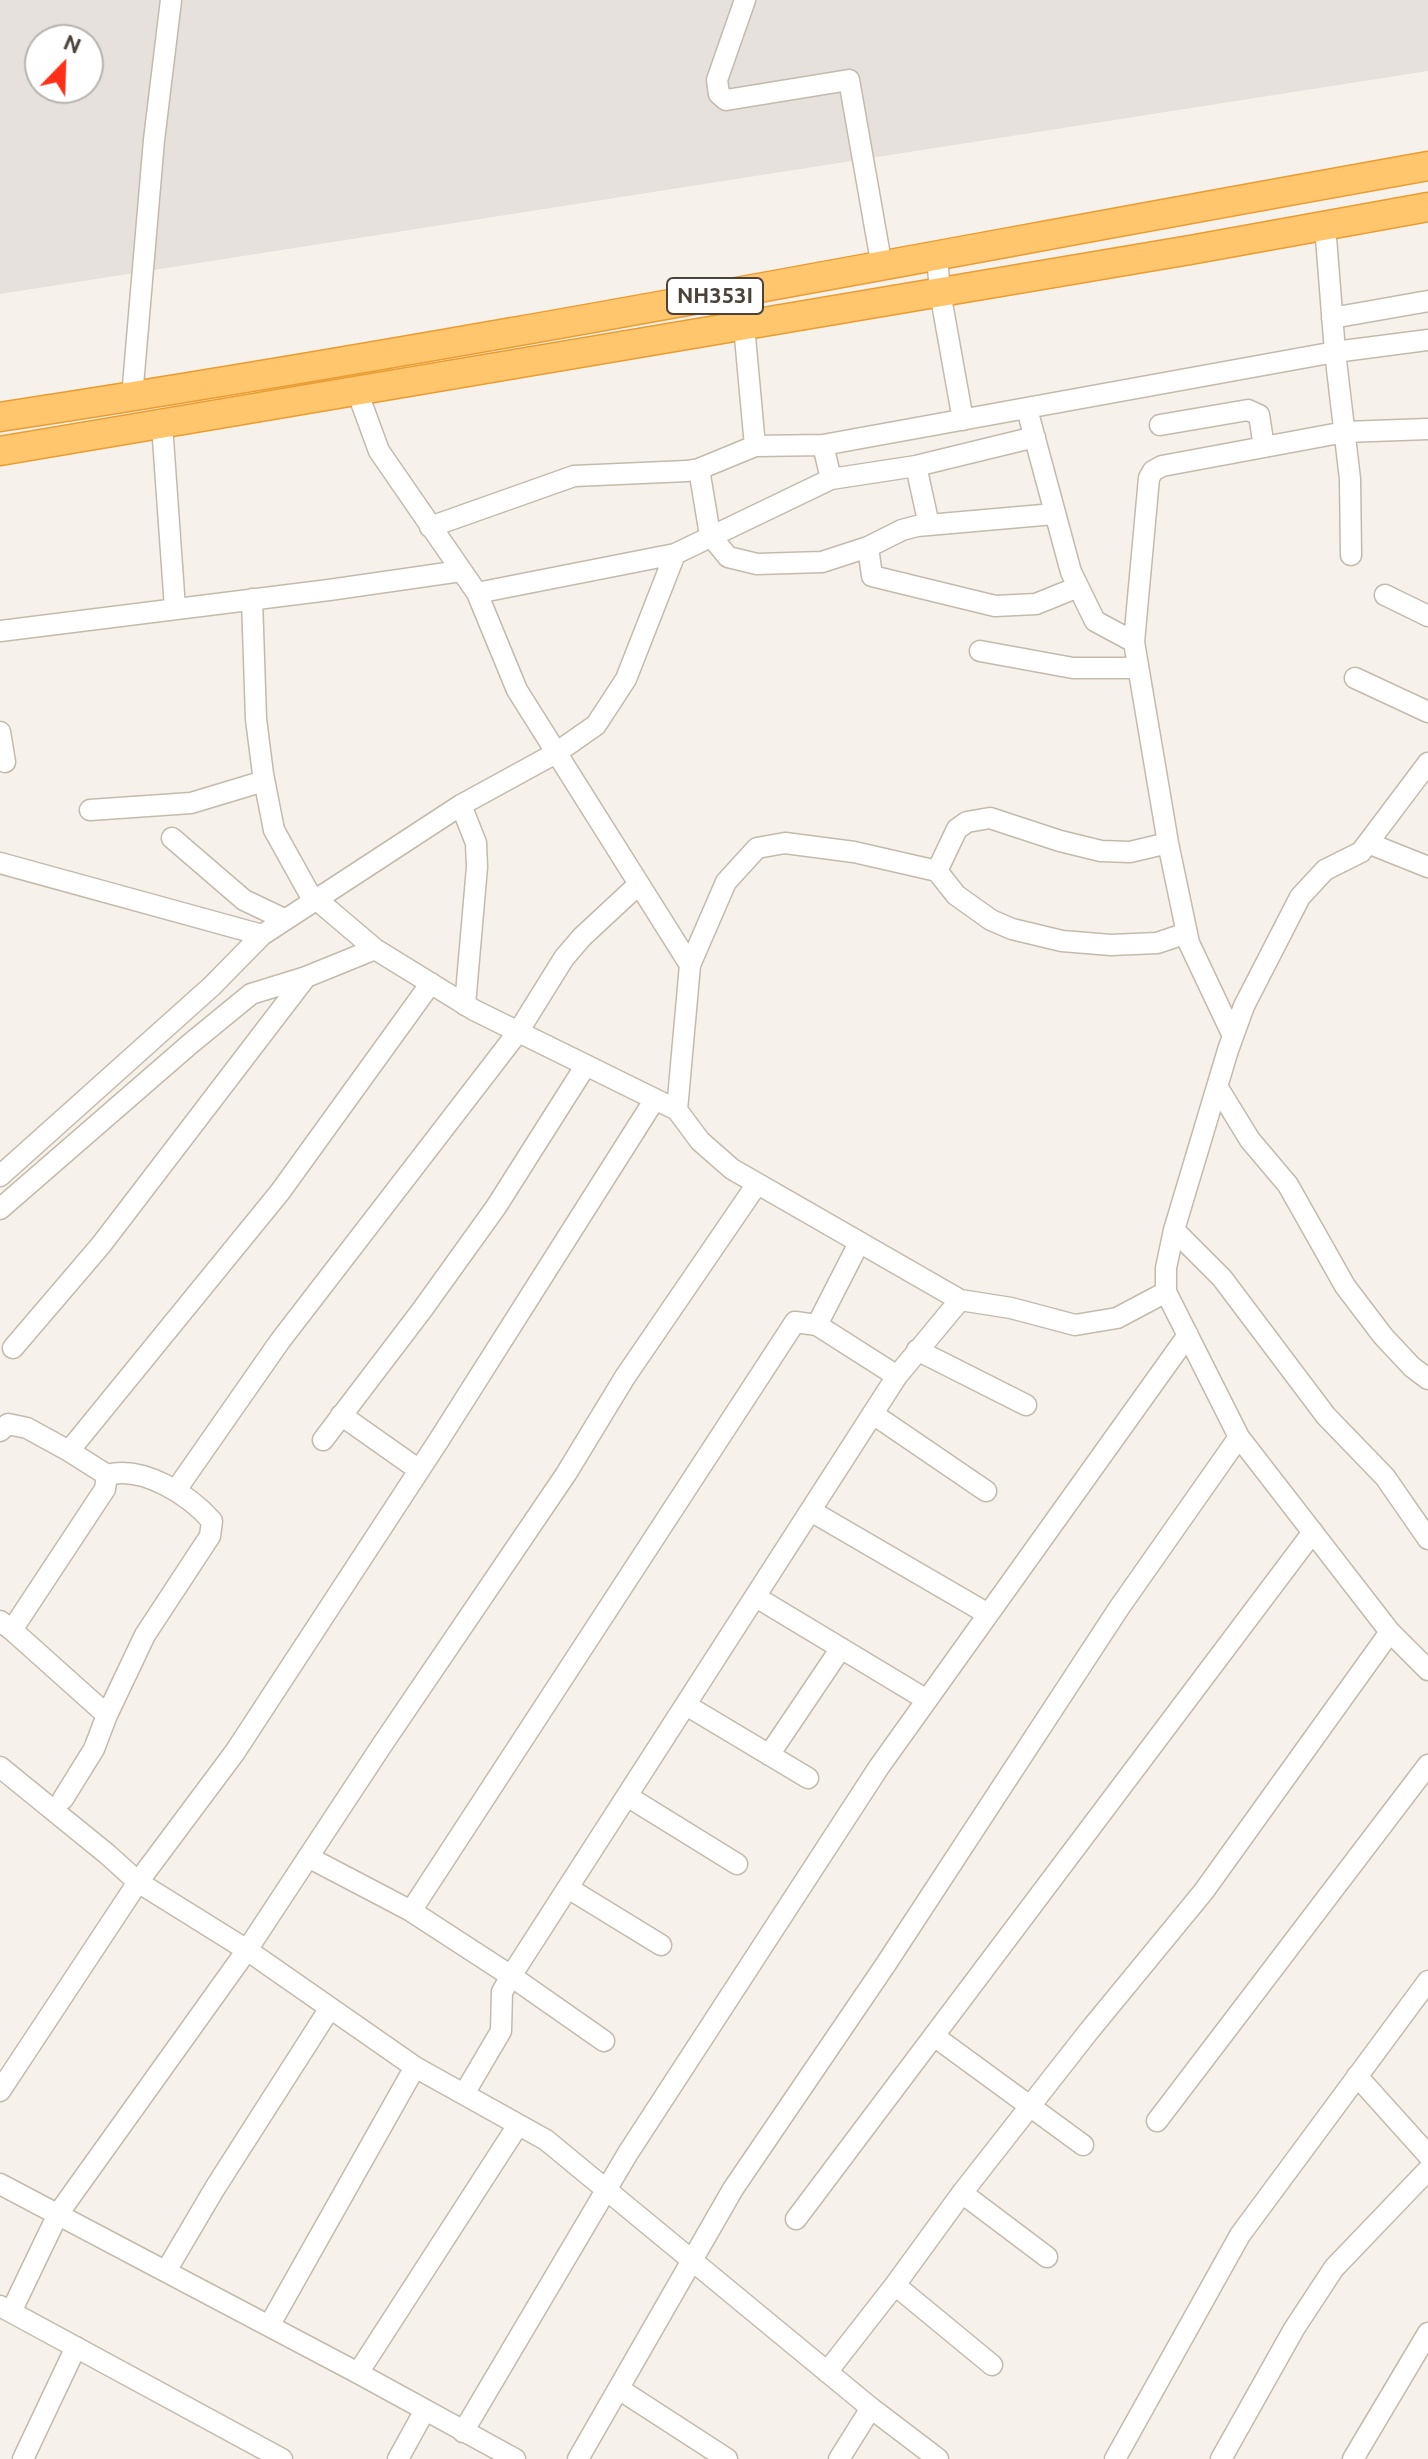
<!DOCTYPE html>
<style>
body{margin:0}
#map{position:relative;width:1428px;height:2459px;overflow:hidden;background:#f6f2eb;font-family:Ubuntu,sans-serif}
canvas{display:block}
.north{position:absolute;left:24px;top:24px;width:80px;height:80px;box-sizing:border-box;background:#fff;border:2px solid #b7b4af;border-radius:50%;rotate:23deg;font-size:22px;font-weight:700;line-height:32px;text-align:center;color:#4c4338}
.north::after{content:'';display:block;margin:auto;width:28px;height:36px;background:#ff2f19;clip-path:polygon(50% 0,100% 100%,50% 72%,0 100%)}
</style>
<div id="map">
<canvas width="1428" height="2459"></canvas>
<div class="north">N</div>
</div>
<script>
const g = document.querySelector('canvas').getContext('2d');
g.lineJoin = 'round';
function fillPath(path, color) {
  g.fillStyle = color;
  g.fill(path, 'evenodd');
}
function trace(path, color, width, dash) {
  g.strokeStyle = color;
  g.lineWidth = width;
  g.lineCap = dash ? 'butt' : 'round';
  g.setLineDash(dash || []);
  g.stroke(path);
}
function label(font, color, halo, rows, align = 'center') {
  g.font = font + ' Ubuntu,sans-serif';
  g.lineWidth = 8;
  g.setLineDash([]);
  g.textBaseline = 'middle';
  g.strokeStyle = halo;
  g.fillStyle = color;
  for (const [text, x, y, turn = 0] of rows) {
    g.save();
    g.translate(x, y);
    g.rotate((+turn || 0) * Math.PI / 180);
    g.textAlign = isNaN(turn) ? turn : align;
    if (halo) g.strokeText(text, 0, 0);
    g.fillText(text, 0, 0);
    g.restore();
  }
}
fillPath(new Path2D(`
 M0,0H1428V71L0,294ZM40,40H88V88H40Z`), '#e6e1dc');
const minor = new Path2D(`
 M745,0L717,80L719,94L726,100L849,80L882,267
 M1325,225L1335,352L1350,479L1351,555
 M937,256L940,292L963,420
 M1332,318L1428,301
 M744,326L755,446L823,445L1335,352L1428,340
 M357,391L379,451L477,593L517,690L690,965L677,1110
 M132,397L154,140L171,0
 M1027,409L1071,572L1095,621L1134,642L1168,843L1189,943L1233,1036
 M162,425L175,608
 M1160,425L1248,410L1259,415L1264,447
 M916,466L929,525
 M699,469L710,535L728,557L757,564L822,562L868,547L872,576L995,606L1036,604L1078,587
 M831,479L916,466L1035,437
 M430,527L574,476L687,471L699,469L755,446
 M868,547L902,530L917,526L1054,514
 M477,593L675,554L831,479L823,445
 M1385,595L1428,616
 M252,599L256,719L263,774L274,830L309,893L375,949L474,1010L677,1110L700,1141L732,1169L960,1300L1011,1308L1075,1325L1117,1318L1166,1292
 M0,631L329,590L461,571
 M1134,642L1149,478L1153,471L1162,466L1345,432L1428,429
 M980,651L1073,668H1138
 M1355,678L1428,712
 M0,732L5,762
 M1428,763L1361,852L1325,870L1300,897L1244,1006L1228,1050L1174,1230L1166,1268V1292L1239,1437L1390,1632L1428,1670
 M461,805L476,843L477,867L465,1005
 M90,810L191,803L264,781
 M172,838L244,900L284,919
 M1368,843L1428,867
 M0,863L262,935
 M937,871L957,829L967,822L990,818L1060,841L1101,851L1130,852L1168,843
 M690,965L726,882L757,848L785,843L854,852L937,871L956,895L991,920L1012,929L1062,941L1111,945L1157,943L1187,933
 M1218,1088L1250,1140L1288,1185L1345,1286L1383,1336L1412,1367L1428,1379
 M0,1176L212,986L262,935L461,805L556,753L596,725L626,679L675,554
 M0,1209L190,1044L251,994L306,977
 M1174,1230L1222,1278L1326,1416L1385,1477L1428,1539
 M817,1325L897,1376
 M13,1348L101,1245L306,977L375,949
 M917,1350L1026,1405
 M873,1414L986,1491
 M341,1415L419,1470
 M0,1431L8,1424L27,1428L69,1451L280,1192L431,983
 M323,1440L422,1310L496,1207L586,1065
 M176,1490L280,1341L518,1032L564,958L582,937L639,884
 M811,1511L988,1614
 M756,1597L927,1700
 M0,1621L12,1630L105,1489L107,1475L69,1451
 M12,1630L107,1715L145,1635L210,1536L212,1521C189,1495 143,1465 107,1475
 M686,1705L808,1778
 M769,1755L841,1648
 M0,1767L107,1854L138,1882L247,1950L415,2067L546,2140L871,2408L938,2459
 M627,1796L737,1864
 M63,1799L94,1749L107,1715
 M308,1857L411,1911L795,1322L817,1325L859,1243
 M568,1888L661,1945
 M411,1911L511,1976L604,2041
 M934,2036L1083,2145
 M1357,2076L1428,2155
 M0,2091L138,1882L235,1752L439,1440L655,1099
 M464,2094L501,2031L502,1992L511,1976L897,1376L960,1300
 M1157,2121L1428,1765
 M0,2184L358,2373L515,2459
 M962,2193L1047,2257
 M796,2219L1313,1532
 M166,2271L215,2188L330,2008
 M0,2306L282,2459
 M11,2312L58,2214L247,1950L382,1745L566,1474L625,1377L757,1184
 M269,2326L415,2067
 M992,2365L895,2285L962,2193L1089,2031L1204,1891L1390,1632
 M827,2372L895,2285
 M358,2373L518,2125
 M619,2389L727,2459
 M463,2432L628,2153L879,1767L1188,1335
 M23,2459L76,2347
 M398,2459L425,2410
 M578,2459L733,2189L886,1964L1119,1608L1239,1437
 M839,2459L871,2408
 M1115,2459L1240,2235L1428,1981
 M1221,2459L1294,2329L1334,2268L1428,2170
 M1353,2459L1428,2333`);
const highway = new Path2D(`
 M0,417C478,344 952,251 1428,166
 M0,451L1190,250L1428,207`);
trace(minor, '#c3baac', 23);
trace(highway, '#ea9c31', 31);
trace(minor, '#fff', 20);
trace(highway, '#ffc66d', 28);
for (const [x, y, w] of [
 [715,296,96]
]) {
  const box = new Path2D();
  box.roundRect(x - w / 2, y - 18, w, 36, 6);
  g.fillStyle = '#fff';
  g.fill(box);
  trace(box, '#4c4338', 2);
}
label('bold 22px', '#4c4338', null, [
 ["NH353I",715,296]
]);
</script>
